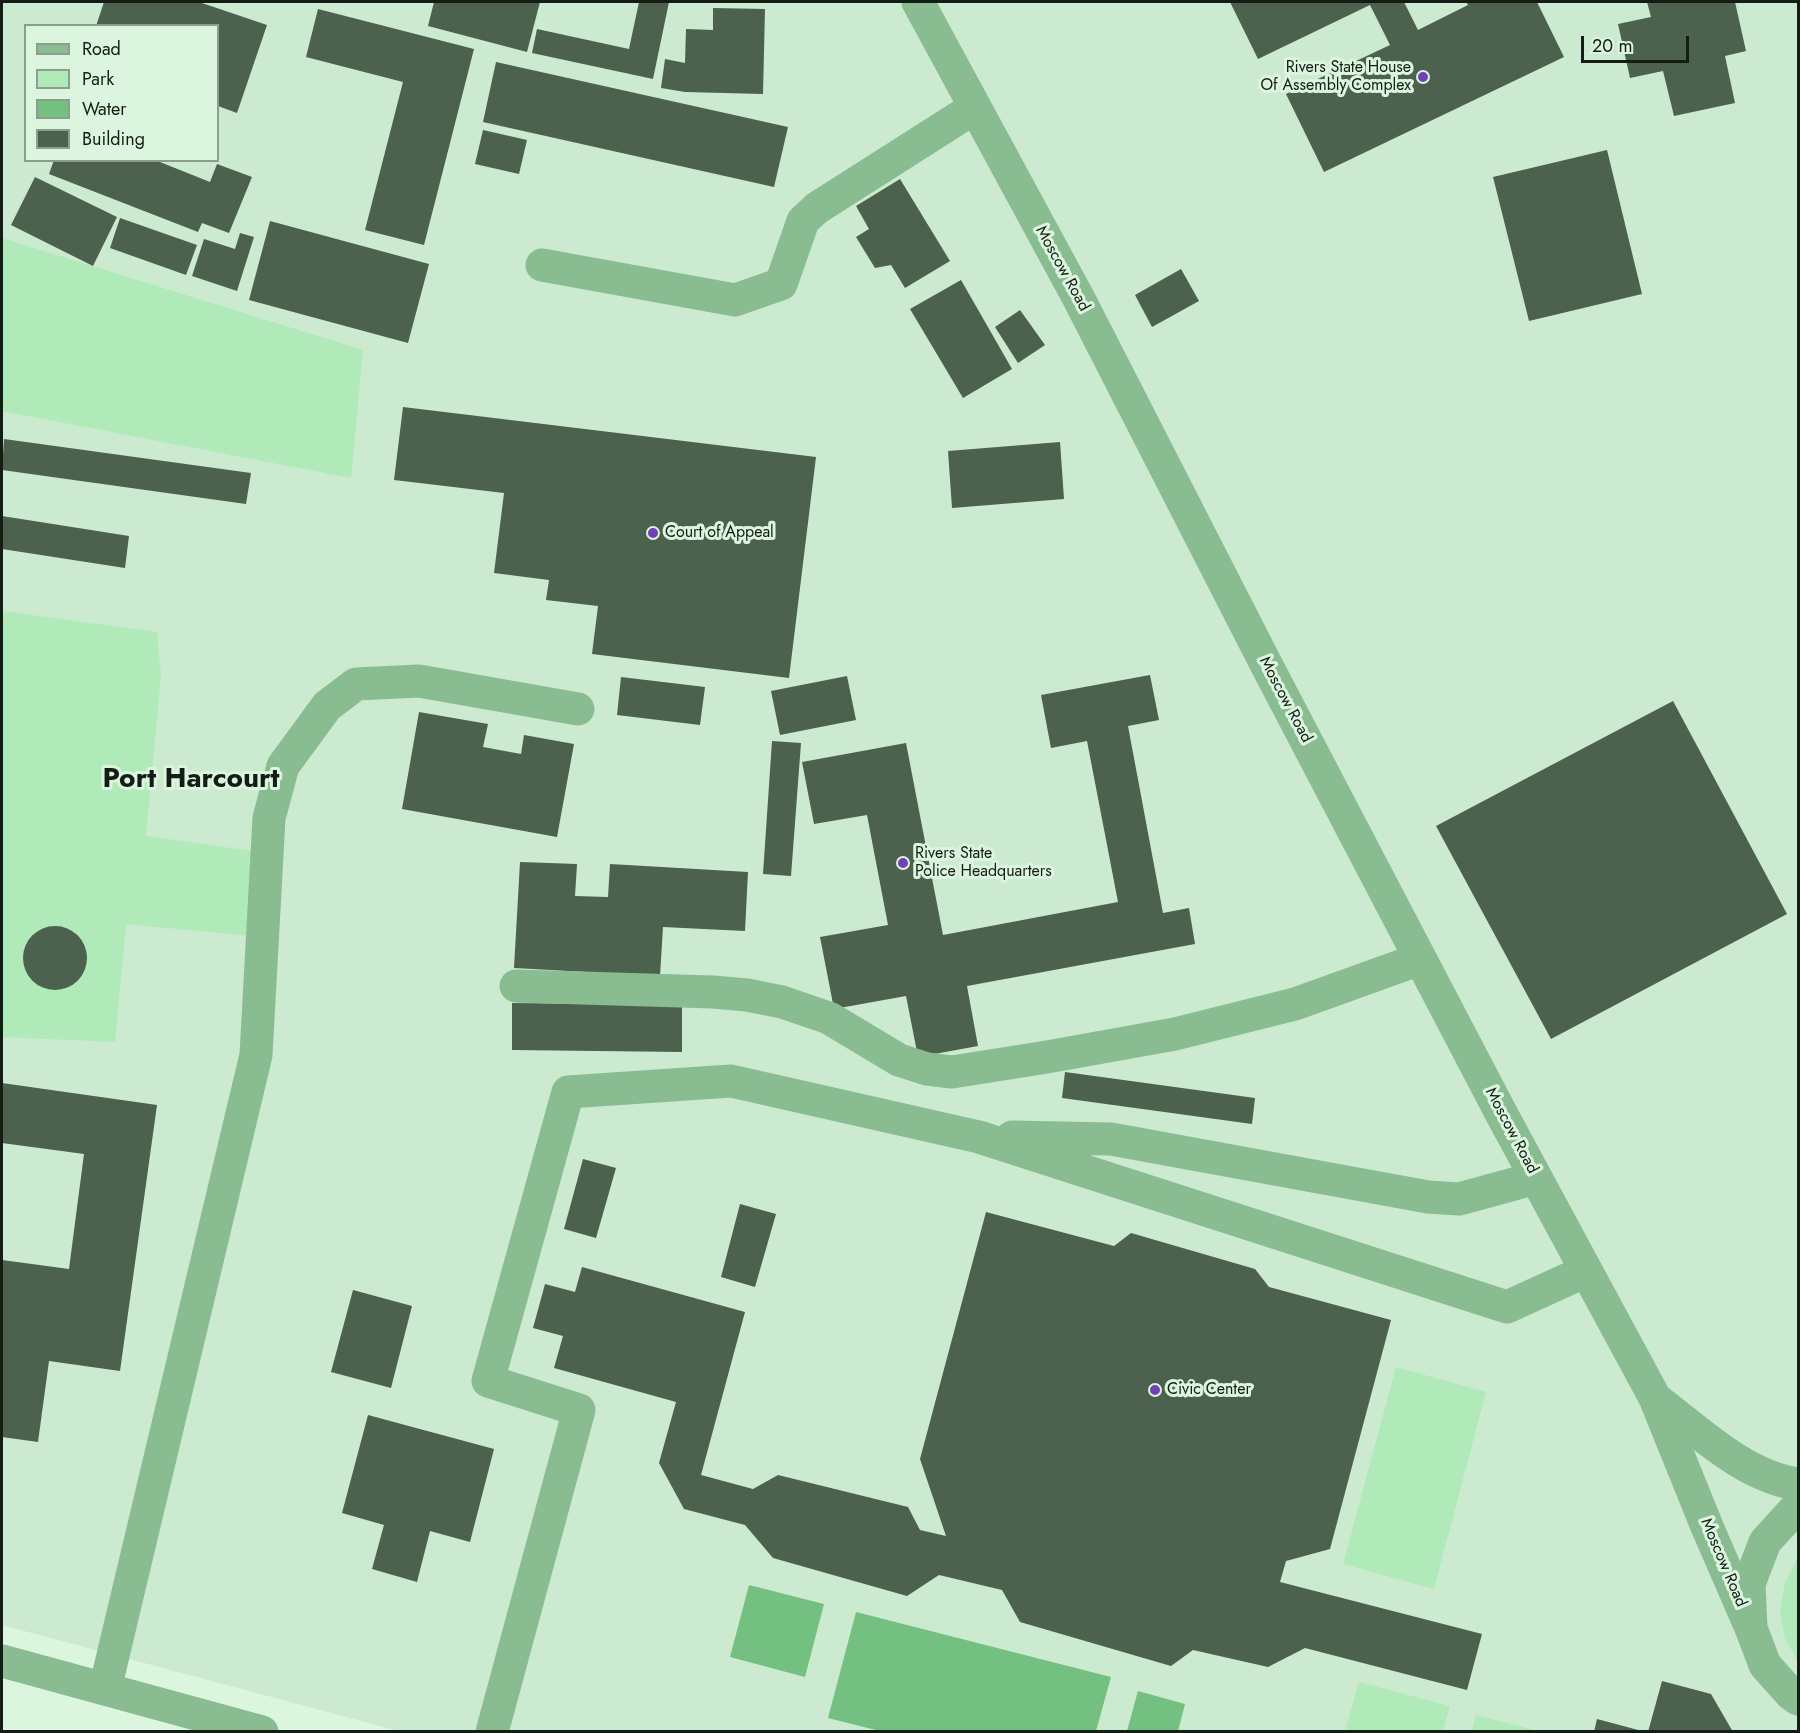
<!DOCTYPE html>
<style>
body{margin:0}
#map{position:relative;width:1800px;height:1733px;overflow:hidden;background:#dcf5df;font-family:Jost,sans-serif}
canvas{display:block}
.frame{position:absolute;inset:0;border:3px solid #131c15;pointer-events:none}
.legend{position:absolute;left:24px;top:24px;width:195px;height:138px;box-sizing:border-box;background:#dcf5df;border:2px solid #8c9e8e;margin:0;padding:8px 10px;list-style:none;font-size:18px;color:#131c15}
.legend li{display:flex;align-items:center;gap:12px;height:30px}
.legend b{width:30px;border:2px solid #8c9e8e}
.scale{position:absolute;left:1581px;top:36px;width:108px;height:27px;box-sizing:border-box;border:3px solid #131c15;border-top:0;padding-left:8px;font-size:18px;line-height:21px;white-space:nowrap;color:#131c15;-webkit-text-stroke:4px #dcf5df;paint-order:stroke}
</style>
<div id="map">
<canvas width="1800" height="1733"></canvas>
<div class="frame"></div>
<ul class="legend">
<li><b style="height:8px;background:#89bc91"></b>Road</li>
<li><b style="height:16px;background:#b0eab9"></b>Park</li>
<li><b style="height:16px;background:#73c081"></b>Water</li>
<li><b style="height:16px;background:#4c614e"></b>Building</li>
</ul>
<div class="scale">20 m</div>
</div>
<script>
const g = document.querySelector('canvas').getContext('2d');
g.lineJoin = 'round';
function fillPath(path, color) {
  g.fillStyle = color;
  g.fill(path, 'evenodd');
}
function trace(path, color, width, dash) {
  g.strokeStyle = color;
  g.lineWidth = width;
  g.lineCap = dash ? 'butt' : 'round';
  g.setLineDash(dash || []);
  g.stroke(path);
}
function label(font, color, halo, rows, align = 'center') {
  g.font = font + ' Jost,sans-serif';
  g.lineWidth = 6;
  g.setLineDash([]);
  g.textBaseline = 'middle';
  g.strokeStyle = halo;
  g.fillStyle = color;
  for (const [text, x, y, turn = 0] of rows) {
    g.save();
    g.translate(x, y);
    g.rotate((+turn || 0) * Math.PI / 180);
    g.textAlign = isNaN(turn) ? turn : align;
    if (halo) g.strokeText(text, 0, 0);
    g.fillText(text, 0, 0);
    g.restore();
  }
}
fillPath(new Path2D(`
 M2,2H1798V1731H399L2,1625ZM26,26H218V160H26Z`), '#cbeacf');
fillPath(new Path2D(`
 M2,238L363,350L351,478L2,411Z
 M2,611L157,632L161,675L146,836L252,851L251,936L126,924L115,1042L2,1037Z
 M1396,1367L1486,1392L1434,1589L1343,1564Z
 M1798,1557V1661L1785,1639L1780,1611L1785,1583Z
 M1359,1682L1450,1706L1443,1731H1345Z
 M1476,1715L1538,1731H1472Z`), '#b0eab9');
fillPath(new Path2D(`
 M749,1585L824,1604L805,1677L730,1657Z
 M856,1612L1111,1677L1096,1731H880L828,1718Z
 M1138,1691L1185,1704L1178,1731H1127Z`), '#73c081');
fillPath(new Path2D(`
 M104,2H199L267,25L237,113L218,106V26H96Z
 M434,2H540L527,52L428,26Z
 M639,2H669L653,79L532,53L537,29L629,49Z
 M1230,2H1404L1418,30L1468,5L1466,2H1537L1564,57L1324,172L1286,94L1390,45L1370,5L1258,59Z
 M1647,2H1735L1746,51L1725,56L1735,103L1674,116L1663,71L1630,78L1618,24L1651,17Z
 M713,8L765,9L763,94L685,92L661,88L665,59L685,63L686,29L713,30Z
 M318,9L474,49L424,245L365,230L403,82L306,57Z
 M496,62L788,127L774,187L483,122Z
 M483,130L527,140L519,174L475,164Z
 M1607,150L1642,294L1529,321L1493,177Z
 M54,160H155L210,182L217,164L252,177L229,233L202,223L198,232L49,174Z
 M35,177L117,217L93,266L11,225Z
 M900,179L950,261L905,288L891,265L875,268L856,237L869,229L856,206Z
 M120,218L197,245L186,275L110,248Z
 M270,221L429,264L408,343L249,300Z
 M240,233L254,237L237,291L192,276L204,239L235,249Z
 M1181,269L1199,301L1152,327L1135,295Z
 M961,280L1012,369L963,398L910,309Z
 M1020,310L1045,345L1018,363L995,327Z
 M403,407L816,457L789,678L592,654L598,606L546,600L549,580L494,573L504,493L394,480Z
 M4,439L251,473L246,504L2,470Z
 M1060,442L1064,499L952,508L948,451Z
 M2,516L129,536L125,568L2,549Z
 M1150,675L1159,720L1128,726L1163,913L1189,908L1195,944L967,986L978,1046L918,1057L906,996L834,1009L820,937L888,925L867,815L814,824L802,762L906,743L943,935L1118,902L1087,741L1051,748L1041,695Z
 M847,676L856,720L780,735L771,691Z
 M621,677L705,687L700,725L617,715Z
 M1673,701L1787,914L1551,1039L1436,826Z
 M419,712L488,724L483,747L521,754L524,735L574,744L557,837L402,809Z
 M772,741L801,743L791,876L763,874Z
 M520,862L577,864L575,896L608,897L610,864L748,872L745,931L663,927L660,976L514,968Z
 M23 958a32 32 0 1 1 64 0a32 32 0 1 1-64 0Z
 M512,1003L682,1005V1052L512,1050Z
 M1065,1072L1255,1098L1252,1124L1062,1098Z
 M2,1083L157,1105L120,1371L49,1361L38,1442L2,1437V1260L69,1269L84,1154L2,1143Z
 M583,1159L616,1168L596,1238L564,1229Z
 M740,1204L776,1214L755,1287L721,1277Z
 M986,1212L1114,1246L1131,1233L1255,1269L1269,1287L1391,1320L1330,1549L1286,1561L1280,1582L1482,1634L1467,1690L1305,1648L1268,1667L1193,1650L1171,1666L1020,1622L1002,1590L939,1575L907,1596L773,1558L745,1525L684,1509L659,1463L676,1402L554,1368L563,1336L533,1328L545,1284L575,1292L582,1267L745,1312L701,1475L753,1489L778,1475L908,1507L920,1530L946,1536L920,1459Z
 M353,1290L412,1306L391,1388L331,1372Z
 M368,1415L494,1449L470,1542L430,1531L417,1582L372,1569L384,1525L342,1513Z
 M1662,1681L1711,1694L1733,1732H1648Z
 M1597,1719L1642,1731V1732H1594Z`), '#4c614e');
trace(new Path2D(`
 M918,2L1079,299L1267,666L1501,1113L1655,1398L1708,1529L1751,1628
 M542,265L735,300L781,284L803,221L817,208L974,108
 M516,986L713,992L747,995L782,1002L829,1018L899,1060L927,1069L952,1072L1047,1057L1175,1034L1295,1004L1420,959
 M1012,1137L1111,1139L1428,1197L1459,1199L1536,1178
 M1656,1399C1698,1431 1745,1477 1798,1484
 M1798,1507L1795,1509L1765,1542L1749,1584L1751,1628L1765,1665L1791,1694L1798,1699
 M2,1661L262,1732
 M105,1689L256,1055L269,818L283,766L327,706L356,684L419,681L578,709
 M492,1732L579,1410L488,1381L568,1092L731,1081L979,1137L1507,1307L1586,1271`), '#89bc91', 33);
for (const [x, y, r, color] of [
 [1423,77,6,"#7140b7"],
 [653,533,6,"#7140b7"],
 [903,863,6,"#7140b7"],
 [1155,1390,6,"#7140b7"]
]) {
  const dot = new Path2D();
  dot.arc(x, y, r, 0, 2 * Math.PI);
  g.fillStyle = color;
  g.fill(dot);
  trace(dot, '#dcf5df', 2);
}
label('16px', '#131c15', '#dcf5df', [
 ["Rivers State House",1411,68,"right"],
 ["Of Assembly Complex",1411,86,"right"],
 ["Court of Appeal",665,533],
 ["Rivers State",915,854],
 ["Police Headquarters",915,872],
 ["Civic Center",1167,1390]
], 'left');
label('16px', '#131c15', '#dcf5df', [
 ["Moscow Road",1062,269,61],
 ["Moscow Road",1285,700,62],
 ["Moscow Road",1511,1131,62],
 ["Moscow Road",1723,1563,67]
]);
label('bold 28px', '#131c15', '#dcf5df', [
 ["Port Harcourt",191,780]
]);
</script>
